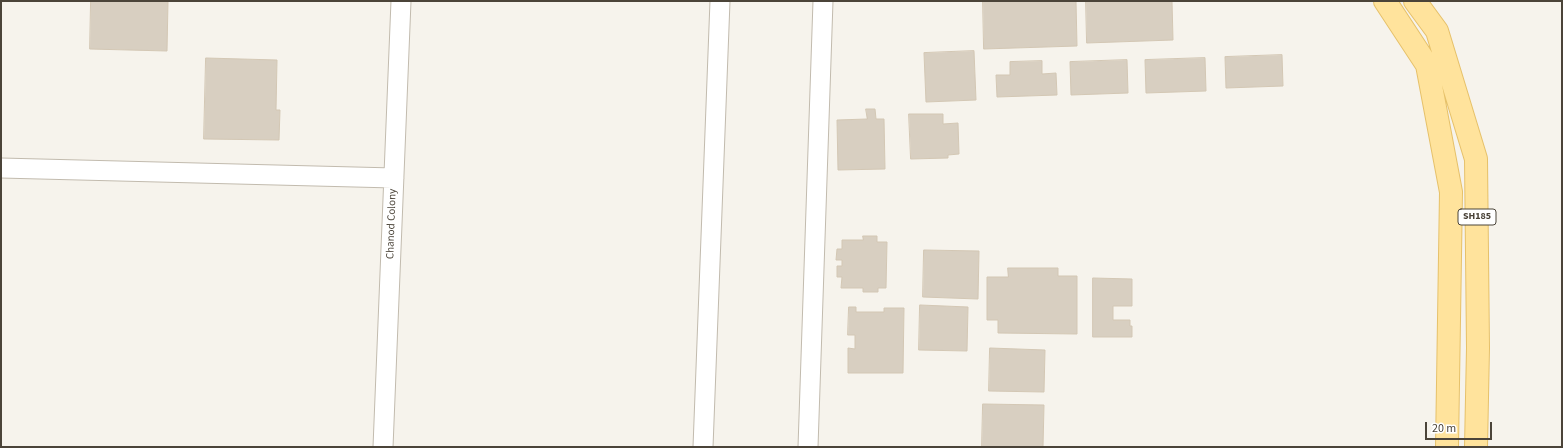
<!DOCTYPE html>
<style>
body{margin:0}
#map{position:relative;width:1563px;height:448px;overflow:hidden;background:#f6f3ec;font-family:"Source Sans 3",sans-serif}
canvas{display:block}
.frame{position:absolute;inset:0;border:2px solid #4b4439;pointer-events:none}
.scale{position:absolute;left:1425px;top:422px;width:67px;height:18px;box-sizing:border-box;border:2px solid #4b4439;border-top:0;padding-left:5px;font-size:12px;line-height:14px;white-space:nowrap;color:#4b4439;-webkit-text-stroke:3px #fff;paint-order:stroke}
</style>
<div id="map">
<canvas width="1563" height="448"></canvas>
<div class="frame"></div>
<div class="scale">20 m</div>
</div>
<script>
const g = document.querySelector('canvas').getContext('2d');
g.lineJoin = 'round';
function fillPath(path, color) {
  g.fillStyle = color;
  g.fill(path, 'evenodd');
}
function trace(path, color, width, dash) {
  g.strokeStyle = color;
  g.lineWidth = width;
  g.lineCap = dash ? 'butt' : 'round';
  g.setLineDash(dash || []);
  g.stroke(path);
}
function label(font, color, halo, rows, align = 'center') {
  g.font = font + ' "Source Sans 3",sans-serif';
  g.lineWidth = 3;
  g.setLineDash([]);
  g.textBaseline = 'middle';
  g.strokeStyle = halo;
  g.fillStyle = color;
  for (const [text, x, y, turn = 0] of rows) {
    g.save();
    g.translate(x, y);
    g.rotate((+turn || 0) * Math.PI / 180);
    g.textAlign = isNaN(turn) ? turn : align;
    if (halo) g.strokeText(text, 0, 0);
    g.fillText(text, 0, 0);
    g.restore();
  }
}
const building = new Path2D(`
 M91,1H168L167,51L90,49Z
 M983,1H1076L1077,46L984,49Z
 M1086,1H1172L1173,40L1087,43Z
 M974,51L976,100L926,102L924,53Z
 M1282,55L1283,86L1226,88L1225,57Z
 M206,58L277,60L276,110H280L279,140L204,139Z
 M1205,58L1206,91L1146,93L1145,60Z
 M1127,60L1128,93L1071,95L1070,62Z
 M1042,61V74L1056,73L1057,95L997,97L996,75H1010V62Z
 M866,109H875L876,119H884L885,169L838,170L837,120L867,119Z
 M909,114H943V124L958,123L959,154L948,155V158L911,159Z
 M863,236H877V242H887L886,288H878V292H863V288H841L842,277H837V266H842V260H836L837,249H842V240H863Z
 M924,250L979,251L978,299L923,297Z
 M1008,268H1058V276H1077V334L998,333V320H987V277H1008Z
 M1093,278L1132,279V306H1113V320H1130V326H1132V337H1093Z
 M920,305L968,307L967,351L919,350Z
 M849,307H856V312H884V308H904L903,373H848V348L855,349V335H848Z
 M990,348L1045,350L1044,392L989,391Z
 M983,404L1044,405L1043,447H982Z`);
fillPath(building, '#d8cfc1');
trace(building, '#d3c7b4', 1);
const minor = new Path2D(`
 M1,168L394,178
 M383,447L401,1
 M703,447L720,1
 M808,447L823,1`);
const primary = new Path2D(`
 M1385,1L1427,65L1451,192L1447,447
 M1415,1L1437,31L1476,159L1478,348L1476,447`);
trace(minor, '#c2bbae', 21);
trace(primary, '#e6c16a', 24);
trace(minor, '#fff', 19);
trace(primary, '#ffe39c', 22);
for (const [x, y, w] of [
 [1477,217,38]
]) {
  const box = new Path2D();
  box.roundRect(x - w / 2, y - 8, w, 16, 3);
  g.fillStyle = '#fff';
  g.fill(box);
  trace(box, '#4b4439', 1);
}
label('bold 10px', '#4b4439', null, [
 ["SH185",1477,217]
]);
label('11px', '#4b4439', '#fff', [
 ["Chanod Colony",392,224,-88]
]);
</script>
